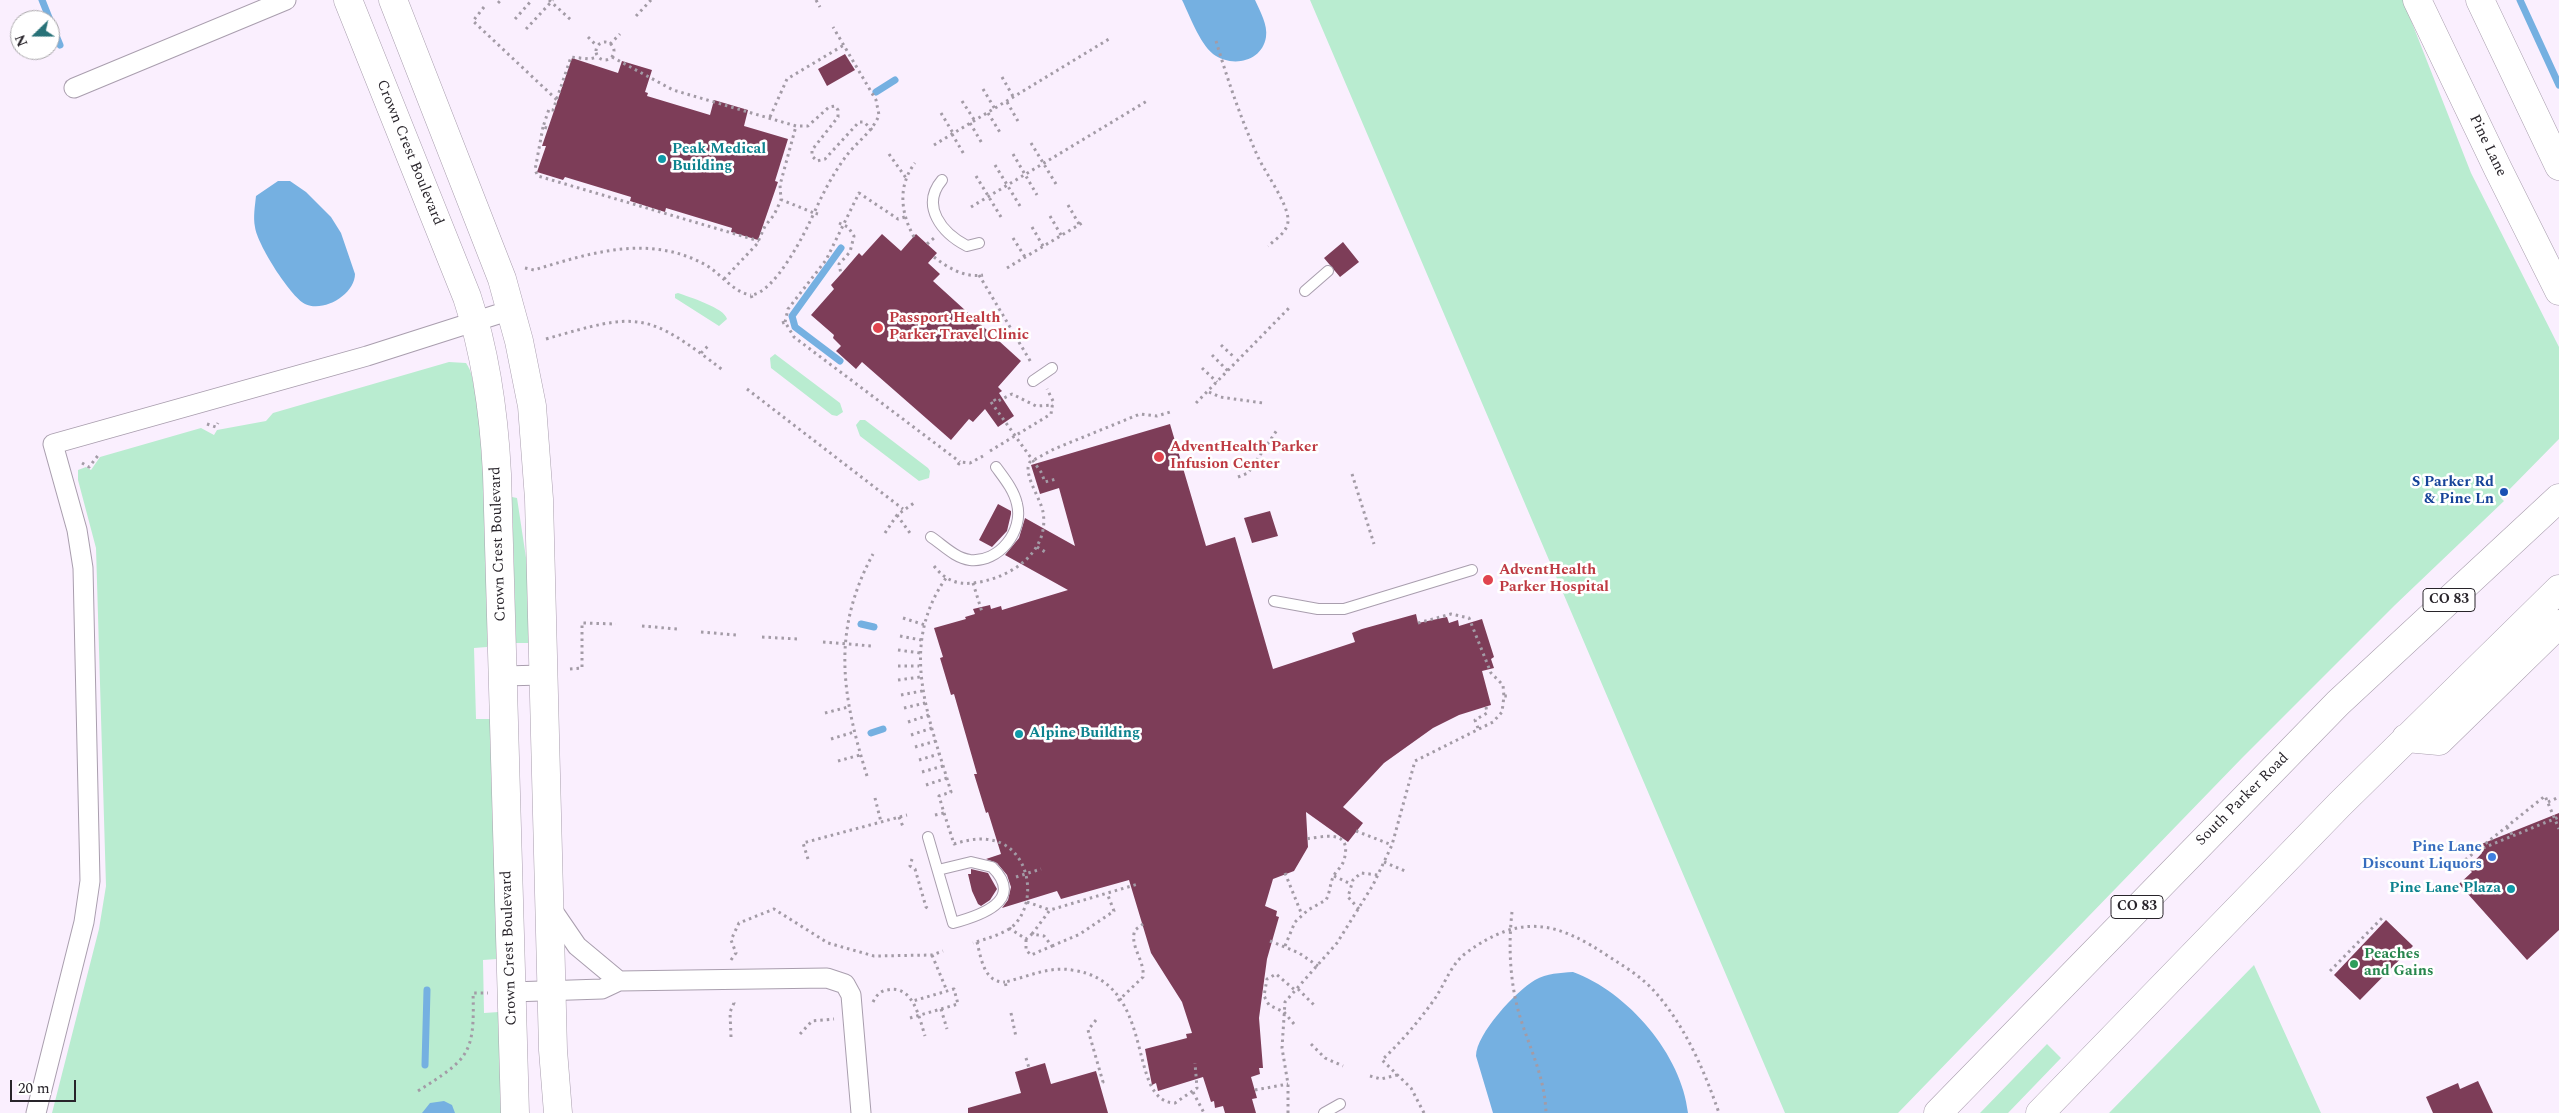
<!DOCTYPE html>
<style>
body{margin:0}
#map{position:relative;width:2559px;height:1113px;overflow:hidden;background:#faeffe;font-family:Spectral,serif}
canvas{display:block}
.north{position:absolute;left:10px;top:10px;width:50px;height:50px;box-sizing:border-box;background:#fff;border:1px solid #a9a7aa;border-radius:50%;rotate:248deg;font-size:14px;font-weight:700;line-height:20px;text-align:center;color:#28242a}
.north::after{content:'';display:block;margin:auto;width:18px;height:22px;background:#287278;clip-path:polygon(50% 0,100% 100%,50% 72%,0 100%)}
.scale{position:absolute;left:10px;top:1080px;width:66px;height:22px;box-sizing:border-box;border:2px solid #28242a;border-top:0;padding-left:6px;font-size:15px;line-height:18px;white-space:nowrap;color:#28242a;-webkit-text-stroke:4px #fff;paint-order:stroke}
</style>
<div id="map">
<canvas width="2559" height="1113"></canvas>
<div class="north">N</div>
<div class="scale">20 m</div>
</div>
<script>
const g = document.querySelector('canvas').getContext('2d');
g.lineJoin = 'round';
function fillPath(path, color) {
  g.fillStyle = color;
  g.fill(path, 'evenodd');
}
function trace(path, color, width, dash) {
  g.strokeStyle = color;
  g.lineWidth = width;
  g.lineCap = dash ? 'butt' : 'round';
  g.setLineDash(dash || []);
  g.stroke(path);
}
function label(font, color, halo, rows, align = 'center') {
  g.font = font + ' Spectral,serif';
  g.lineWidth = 5;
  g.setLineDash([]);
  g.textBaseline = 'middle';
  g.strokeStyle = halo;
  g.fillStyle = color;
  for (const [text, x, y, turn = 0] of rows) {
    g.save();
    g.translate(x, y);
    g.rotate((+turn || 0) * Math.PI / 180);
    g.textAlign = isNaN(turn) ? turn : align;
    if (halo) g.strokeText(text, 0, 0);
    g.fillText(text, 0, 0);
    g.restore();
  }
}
fillPath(new Path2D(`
 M1310,0H2403L2471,173L2559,347V439L2501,498L2504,501L2395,605L2243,757L1898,1113H1785Z
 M678,293C689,297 725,308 727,319L719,326L675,298V294Z
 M775,354L840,403L843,412L837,416L832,415L771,368L770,358Z
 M449,362L466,363C472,371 473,382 475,392C491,472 487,557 489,639L487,647L474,648L476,719H490L497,959L483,960L484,1013L499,1012L501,1113H52L99,929L106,886L96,548L78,480V470L86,467L91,470L100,457L201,428L214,435L217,430L266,421L273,413Z
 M860,420H865L928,468L930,471L929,478L919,481L860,436L856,425Z
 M512,497L517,498L528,571L530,643H516Z
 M2254,965L2321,1113H2109Z
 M2047,1044L2061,1058L2008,1113H1980Z`), '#b9ecd0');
fillPath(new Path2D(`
 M1182,0H1255C1260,11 1268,25 1266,37C1262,62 1232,68 1213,54C1199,42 1190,16 1182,0Z
 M278,181H290L306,192L331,217L341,233L355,274C355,294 324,313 305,304C290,296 257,244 255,227C253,217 255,206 256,196Z
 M1573,972C1628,992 1682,1055 1688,1113H1493L1476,1056C1476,1034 1516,991 1535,980C1547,973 1560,973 1573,972Z
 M444,1101L452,1105L455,1113H422L430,1103Z`), '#75b0e1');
trace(new Path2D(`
 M42,0L50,20
 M2520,0L2559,85
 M50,21L60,45
 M876,92L895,80
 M840,361L795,327L792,316L841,248
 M861,624L874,627
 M871,733L883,729
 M425,1065L427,990`), '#75b0e1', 7);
fillPath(new Path2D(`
 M845,54L855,70L827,86L818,69Z
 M572,58L618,73L622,61L652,70L645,92L648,93L647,96L710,115L714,100L748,110L744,126L788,139L775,181L778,182L758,240L731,232L732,228L666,208L665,212L630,201L631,197L565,177L563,180L537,172L546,146H542Z
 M882,234L901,251L916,234L937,253L928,263L940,274L933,281L1021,361L998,387L1002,391L999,393L1014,416L998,427L985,409L973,422L969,419L951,440L862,362L856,369L836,351L841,346L833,338L834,335L811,315L834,289L831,285L841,274L859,253L862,256Z
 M1343,242L1359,262L1340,277L1324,258Z
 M1170,424L1206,546L1235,537L1273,669L1355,642L1352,633L1362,629L1416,614L1418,623L1447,617L1449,623L1458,620L1459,626L1482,619L1494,657L1491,659L1494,668L1482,671L1491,705L1459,715L1433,728L1384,763L1343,807L1363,823L1348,842L1306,812L1308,847L1294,871L1273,879L1265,906L1277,911L1276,916L1279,917L1267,959L1259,1018L1263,1068H1259L1260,1074L1251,1077L1257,1098L1252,1099L1256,1113H1225L1223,1106L1215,1108L1214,1101L1211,1102L1203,1077L1158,1091L1156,1083L1152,1085L1145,1049L1187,1038L1186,1034L1192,1033L1182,1002L1151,953L1129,880L1061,899L1057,891L1002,908L1008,900L1011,887L1007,875L997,863L986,859L1001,854L988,812L986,813L974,774H977L954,694L951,695L940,658L943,657L934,628L966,619L965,617L975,614L973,609L990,605L991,609L1001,606L1002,610L1068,590L1005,555L1019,538L1025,518L1075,546L1059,488L1040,494L1031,465Z
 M998,504L1011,511V514L1007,531L992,547L979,540Z
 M1270,511L1278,536L1252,543L1244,518Z
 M2559,813V930L2527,960L2459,884L2472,872L2468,868L2482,853L2479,845Z
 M971,869L988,873L997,889L990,900L981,906L978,904L972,891L968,874H971Z
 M2386,920L2413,946L2360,1000L2334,975Z
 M1045,1063L1051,1084L1096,1071L1108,1113H968V1108L1021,1093L1015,1072Z
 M2478,1081L2493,1113H2433L2426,1097L2458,1083L2460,1089Z`), '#7d3d58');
const lane = new Path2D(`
 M942,180C920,206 942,233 967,246L979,243
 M1305,291L1328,271
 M1033,381L1052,368
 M931,537C943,545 955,558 970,560C999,563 1024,531 1017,504C1014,490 1004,478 996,467
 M1274,601L1318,609H1344L1472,570
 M928,837L953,923C979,916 1026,901 992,867L971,862L938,870
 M1324,1113L1340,1104`);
const street = new Path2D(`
 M74,88L286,0
 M503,676L543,675
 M551,908L577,946L619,981
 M511,992L602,989L619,981L827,978L845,984L851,995L861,1113
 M36,1113L84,922L90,881L83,568L77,530L53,444L367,356L511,310`);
const secondary = new Path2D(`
 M348,0L467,297C486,354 494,414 497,474L515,1113
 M393,0L502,279L519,341L532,406L539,499L553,1050L558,1113
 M2417,0L2498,169L2559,291
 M2480,0L2559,166`);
const highway = new Path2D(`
 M2406,738L2439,741L2559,624
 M1938,1113L2338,703L2559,498
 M2040,1113L2340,804L2559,589`);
trace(lane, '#a99eae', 12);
trace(street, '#a99eae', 21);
trace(secondary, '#a99eae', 29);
trace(highway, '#a99eae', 29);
trace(new Path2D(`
 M549,0L571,20
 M816,0L820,7
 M498,3L501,0
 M484,7L473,21L557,100
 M636,16L651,0
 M515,19L532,0
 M526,29L553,0
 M588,37L597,46
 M1216,41C1228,81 1241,119 1258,157C1266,174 1287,202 1288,219C1289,231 1276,239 1268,246
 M596 51a9 9 0 1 1 18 0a9 9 0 1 1-18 0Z
 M610,44L620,34
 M612,57L673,90L796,126H808L829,107L835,106L838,110V117L812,150V156L817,161L825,159L859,122H864L873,131
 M1002,77L1014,98
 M983,89L995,109
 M962,101L975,121
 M1007,102L1019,123
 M941,113L953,133
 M988,113L1001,134
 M770,117L787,79L844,45
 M970,123L983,145
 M543,127L535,170L538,176L759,241
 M547,128L543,127L549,109L553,110L571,57L589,59L598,57
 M952,134L965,156
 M1031,143L1056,184
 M934,145L1109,39
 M889,154L906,178
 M1013,154L1037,195
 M995,165L1020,206
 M976,176L1001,217
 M1068,205L1079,224
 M971,207L1147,101
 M818,214L814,213C823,193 834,172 847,155C857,142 873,131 879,115L876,100L833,27
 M1050,216L1061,235
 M839,223L848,227L854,236L850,252L839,264L841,274
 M1032,227L1043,246
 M914,237C900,212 898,185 915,163
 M1013,238L1025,257
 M927,244L934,238
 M934,257C948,268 965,278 983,275
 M525,268L534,270C590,253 648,234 704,264C721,273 732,292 751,295
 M1007,268L1082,223
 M979,275L1032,364
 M724,279L757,244L765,226L774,215L781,200L780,185L796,126
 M752,298L751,295C775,293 805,233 814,213L782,200
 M785,322L788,309L826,260L859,193L898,219L905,217
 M782,323L785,322L794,337L960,462
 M546,339C639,312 646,311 724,371
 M1221,345L1234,357
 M701,353L708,346
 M1212,355L1228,371
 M1202,368L1217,382
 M747,389L903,509
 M1209,392L1220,397L1263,403
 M994,399L996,402L1012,394L1036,406L1053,405
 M1196,403L1289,308
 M207,424L216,427L218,423
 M990,451L1051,414L1053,401L1047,389
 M82,463L89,467L100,453
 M958,465L960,462L970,463L983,456
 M1352,474L1374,544
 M1238,477L1248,473L1277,430
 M897,515L910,533
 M885,533L897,515L914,503
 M1037,547L1047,553
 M934,566C944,579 956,585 973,583C1009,579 1050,553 1043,512C1041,499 1022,473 1030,462L1054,449L1140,414L1157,416L1170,412
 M973,583L982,612
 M903,618L925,625
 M1418,623L1451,614L1469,618L1491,673L1503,685L1504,697
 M642,626L677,629
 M701,632L736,635
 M900,636L921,640
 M762,637L797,639
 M823,642L872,646
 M898,650L920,653
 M898,666H919
 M570,669L582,668V623L616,624
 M898,680L920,677
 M901,695L922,691
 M904,708L925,703
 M825,713L848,707
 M908,722L929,715
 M1478,728L1475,720L1487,713L1486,707
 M911,735L932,728
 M831,739L854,732
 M915,747L936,741
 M919,760L939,754
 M838,761L860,755
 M922,772L943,766
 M867,776C842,695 831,632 873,554
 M926,785L947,778
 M875,798L881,822
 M2548,802L2559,797
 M944,813L954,844C970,839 987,836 1003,844C1032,859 1036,906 1012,927C1001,935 985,939 973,943
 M935,815L944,813L939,796L951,792C930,719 897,648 946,578
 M899,817L904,829
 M2507,827L2513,836
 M1356,831L1392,845
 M2483,848L2559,817
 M808,859L803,843L907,815
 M912,859L910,866L915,869L926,907L930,910
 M1384,862L1405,871
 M2450,872L2545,796L2559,829
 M1285,873L1302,915
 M1334,876L1351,884
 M1016,877L1041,869
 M1027,902L1050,910
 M1359,909L1348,897L1353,880L1361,873L1378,875
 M1512,912C1508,947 1510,986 1521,1020C1531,1051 1545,1079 1546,1113
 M1009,928L1026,939L1032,934L1044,936L1052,946L1031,955L1026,950V939
 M1032,934L1050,910L1138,884
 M1270,941L1299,953L1318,966
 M977,942C981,958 984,983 1005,982
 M1052,946L1080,934L1114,911L1107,893
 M1285,946L1295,922L1308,910L1326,900C1330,893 1330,884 1333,877C1336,871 1342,867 1344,860C1353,828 1323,837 1305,839
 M932,955L947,991
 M731,960L736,953L731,940L739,923L774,909L828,943L874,956L932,955L943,951
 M2330,971L2383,917
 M1006,986L1005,982C1027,977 1049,966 1072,970C1159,982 1125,1102 1175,1103L1197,1088L1195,1063
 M1298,989L1314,1005
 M1118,1001L1143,977C1145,960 1129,946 1135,930L1143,924
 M873,1002C876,996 880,991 887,990C913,984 919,1017 925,1036
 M941,1009L947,1029
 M1011,1013L1016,1037
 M910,1018L958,1004L954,989L913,1001
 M1096,1020L1088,1030L1103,1082L1099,1083
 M1294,1024L1284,1012L1269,1005L1264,996L1267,979L1276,974L1296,991
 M800,1034L812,1021L834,1019
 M731,1037L730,1012L734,1003L732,1000
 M1311,1044L1325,1058L1343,1066
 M1026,1058L1029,1068
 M1370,1076L1381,1079L1397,1075
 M1255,1090L1288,1084
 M418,1091C468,1059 475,1055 473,993H488
 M1193,1092L1204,1113
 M1288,1113V1084L1282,1048L1285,1002L1337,943L1373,885L1392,845L1415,761L1493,722L1502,712L1504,696H1507
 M1424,1113L1411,1088L1382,1060C1402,1041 1420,1020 1436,997C1445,983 1452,963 1466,953C1522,912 1558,922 1611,958C1627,968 1644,979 1656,993C1686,1028 1704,1070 1719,1113`), '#a39ba6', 3, [2.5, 4]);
trace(lane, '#fff', 10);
trace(street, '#fff', 19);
trace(secondary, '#fff', 28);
trace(highway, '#fff', 28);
trace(new Path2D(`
 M991,402L1041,472L1045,482L1056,479`), '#a39ba6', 3, [2.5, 4]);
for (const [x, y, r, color] of [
 [662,159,5,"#0f9aa8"],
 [878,328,6,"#e0444e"],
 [1159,457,6,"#e0444e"],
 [2504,492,5,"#1a4fb4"],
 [1488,580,6,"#e0444e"],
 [1019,734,5,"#0f9aa8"],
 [2492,857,5,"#3f7fe0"],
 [2511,889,5,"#0f9aa8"],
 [2354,964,5,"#2e9e5b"]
]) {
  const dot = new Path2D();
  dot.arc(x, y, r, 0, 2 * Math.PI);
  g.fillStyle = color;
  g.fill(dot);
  trace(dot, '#fff', 2);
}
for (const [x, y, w] of [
 [2449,600,52],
 [2137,907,52]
]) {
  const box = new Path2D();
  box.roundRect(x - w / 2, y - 11.5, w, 23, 4);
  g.fillStyle = '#fff';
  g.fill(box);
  trace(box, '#28242a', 1);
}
label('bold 14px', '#28242a', null, [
 ["CO 83",2449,600],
 ["CO 83",2137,907]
]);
label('15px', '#28242a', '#fff', [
 ["Pine Lane",2487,146,64],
 ["Crown Crest Boulevard",409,153,68],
 ["Crown Crest Boulevard",499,544,-92],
 ["South Parker Road",2243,800,-45],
 ["Crown Crest Boulevard",510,948,-92]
]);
label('bold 15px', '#0d838f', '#fff', [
 ["Peak Medical",672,150],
 ["Building",672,167],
 ["Alpine Building",1029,734],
 ["Pine Lane Plaza",2501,889,"right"]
], 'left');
label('bold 15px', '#be3a42', '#fff', [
 ["Passport Health",889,319],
 ["Parker Travel Clinic",889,336],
 ["AdventHealth Parker",1170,448],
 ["Infusion Center",1170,465],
 ["AdventHealth",1499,571],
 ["Parker Hospital",1499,588]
], 'left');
label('bold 15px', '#164399', '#fff', [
 ["S Parker Rd",2494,483],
 ["& Pine Ln",2494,500]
], 'right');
label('bold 15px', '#366cbe', '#fff', [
 ["Pine Lane",2482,848],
 ["Discount Liquors",2482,865]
], 'right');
label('bold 15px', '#27864d', '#fff', [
 ["Peaches",2364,955],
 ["and Gains",2364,972]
], 'left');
</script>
